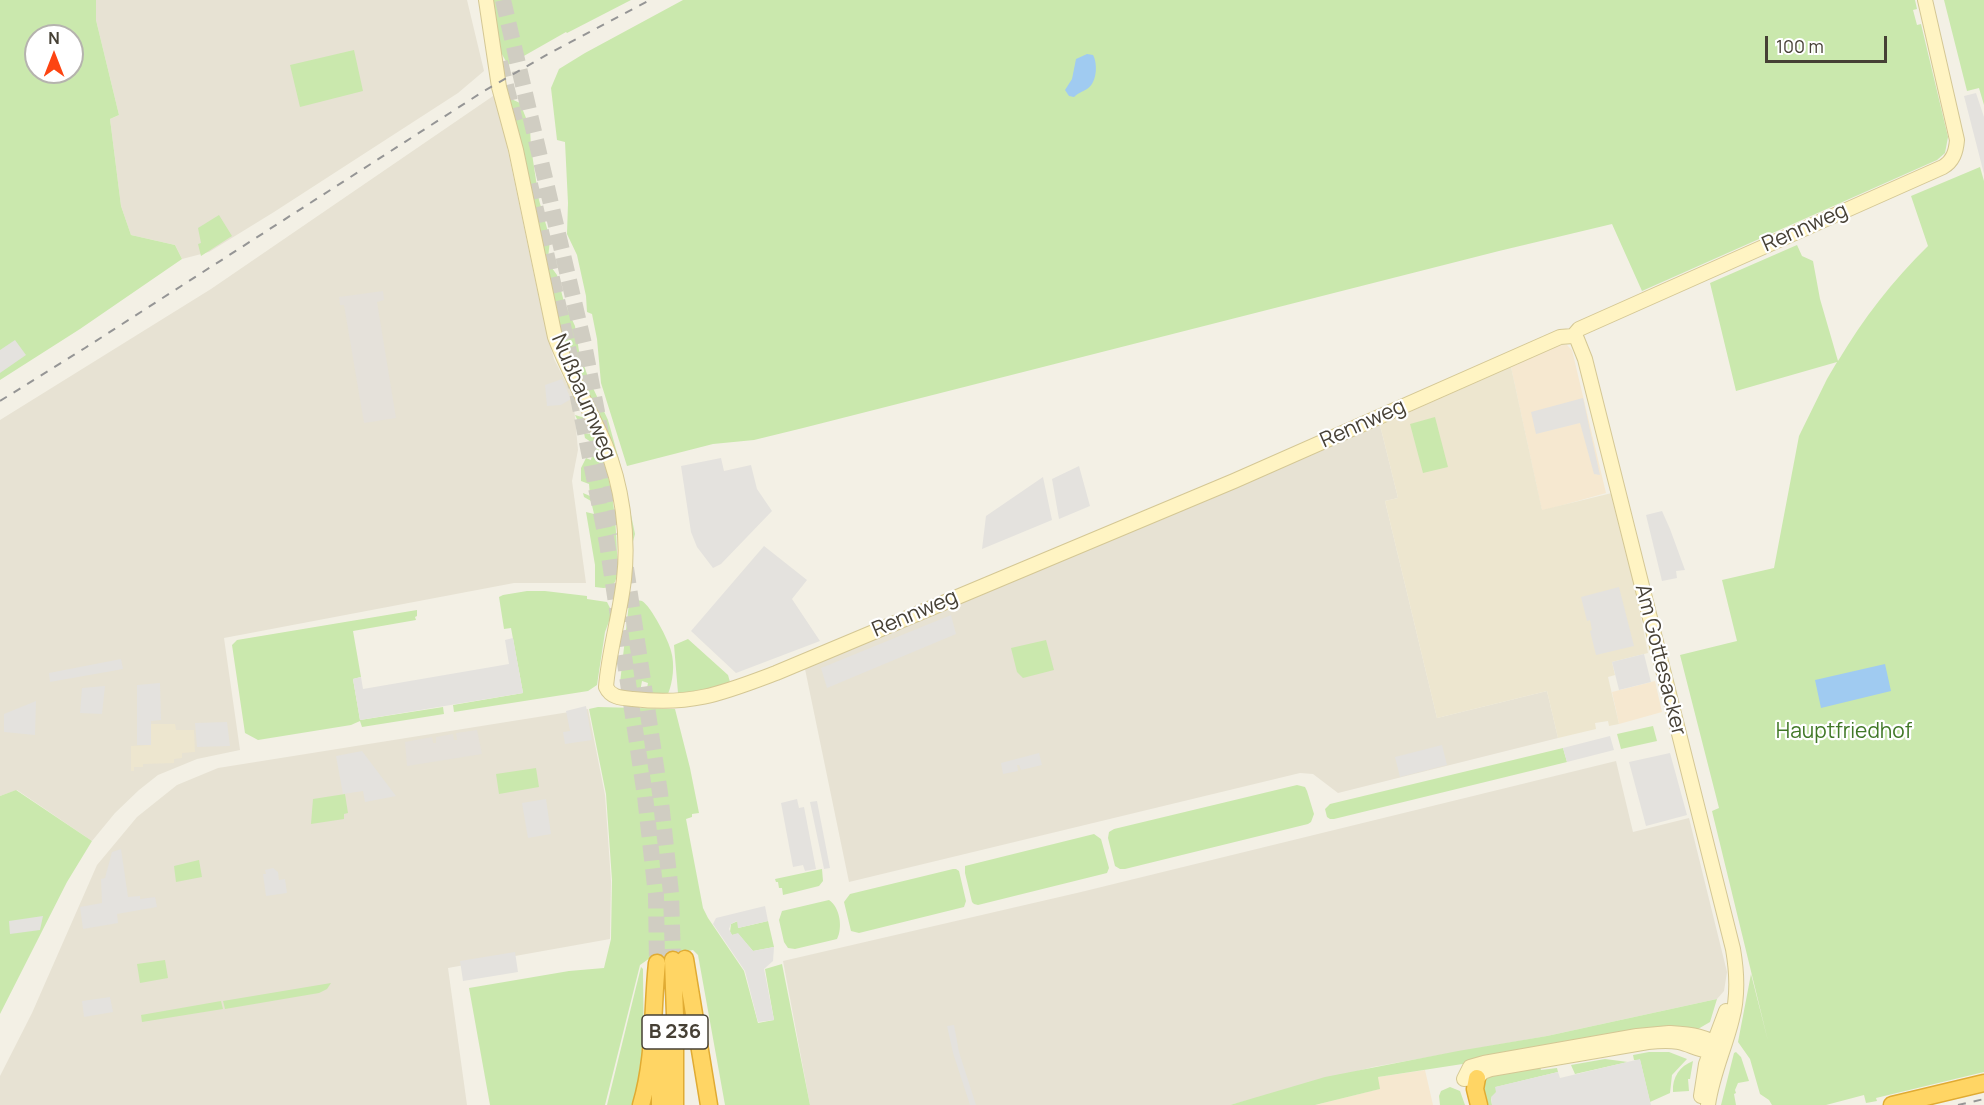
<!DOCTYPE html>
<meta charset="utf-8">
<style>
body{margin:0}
#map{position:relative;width:1984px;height:1105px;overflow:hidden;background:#f3f0e5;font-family:Manrope,sans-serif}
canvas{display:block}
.north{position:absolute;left:24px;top:24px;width:60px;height:60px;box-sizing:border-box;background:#fff;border:2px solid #b5b3ae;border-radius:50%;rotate:0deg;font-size:16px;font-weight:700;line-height:24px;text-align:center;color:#464035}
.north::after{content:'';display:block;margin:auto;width:21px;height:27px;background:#fd4412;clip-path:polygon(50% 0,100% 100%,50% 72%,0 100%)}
.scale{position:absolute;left:1765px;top:36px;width:122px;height:27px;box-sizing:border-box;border:3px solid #464035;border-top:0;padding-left:8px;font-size:18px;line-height:21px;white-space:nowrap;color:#464035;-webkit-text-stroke:4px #fff;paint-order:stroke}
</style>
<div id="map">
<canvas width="1984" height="1105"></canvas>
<div class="north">N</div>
<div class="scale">100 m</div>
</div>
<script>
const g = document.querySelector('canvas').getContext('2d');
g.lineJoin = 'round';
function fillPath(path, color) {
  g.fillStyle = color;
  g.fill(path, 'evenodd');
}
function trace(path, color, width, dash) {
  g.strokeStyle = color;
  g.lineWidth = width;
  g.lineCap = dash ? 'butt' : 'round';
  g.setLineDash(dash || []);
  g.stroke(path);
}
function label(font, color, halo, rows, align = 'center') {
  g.font = font + ' Manrope,sans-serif';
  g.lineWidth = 4.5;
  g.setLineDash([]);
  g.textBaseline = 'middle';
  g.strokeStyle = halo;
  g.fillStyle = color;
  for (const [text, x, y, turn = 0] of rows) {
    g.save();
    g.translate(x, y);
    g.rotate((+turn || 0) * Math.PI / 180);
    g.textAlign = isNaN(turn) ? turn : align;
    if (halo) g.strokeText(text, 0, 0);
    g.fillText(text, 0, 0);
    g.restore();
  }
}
fillPath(new Path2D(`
 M96,0H467L484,71L458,93L274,212L209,252L182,259L175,245L131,235L121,206L110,119L119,115L96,20Z
 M496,94L542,312L554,359L573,396L578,450L572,481L586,583H514L224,638L240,750L197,759L158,775L139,790L115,813L92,841L17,790L0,796V420L211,289Z
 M1380,425L1398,498L1385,501L1437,718L1547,691L1558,738L1338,793L1313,774L1300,773L849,882L805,669L955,603L1225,492Z
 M588,709L605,795L611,881L610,939L448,968L467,1105H0V1076L32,1013L97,865L137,817L177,785L218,768Z
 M1616,761L1633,832L1689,818L1727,972L1724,991L1717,999L1547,1036L1373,1067L1230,1105H810L783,961L1081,892Z`), '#e7e2d3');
fillPath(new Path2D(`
 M1560,345H1567L1572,350L1606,493L1542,511L1511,367Z
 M1655,681L1662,712L1619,724L1612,692Z
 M1425,1070L1433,1105H1315L1379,1089L1378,1077Z`), '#f6e8d0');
fillPath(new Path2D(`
 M383,291L384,300L377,302L396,418L364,423L344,305H340L339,297Z
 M477,730L482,754L407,766L405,742L432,737L433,743H436V737L453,734L454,740H457L456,733Z`), '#e5e1da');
fillPath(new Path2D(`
 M1511,367L1542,510L1616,492L1648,653L1612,662L1615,675L1608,677L1619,724L1609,726L1608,721L1595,723L1596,729L1558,738L1547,691L1437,718L1385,501L1398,498L1380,425Z
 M151,724H175L176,730H194L195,752L182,753V758L174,759V763L143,764V767H134V771H131V746L151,745Z`), '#ede6cf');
fillPath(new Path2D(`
 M0,0H96V20L119,115L110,119L121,206L131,235L175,245L182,259L80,329L0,380ZM36,36H72V72H36Z
 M493,0H631L567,33L566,32L508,65L499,49Z
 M683,0H1915L1917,9L1913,10L1917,25L1921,24L1948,137L1945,153L1937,160L1642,291L1612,224L1499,251L803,428L754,440L713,444L627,466L601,383L597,339L592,314L587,312L586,296L577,255L567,234L568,203L565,142L557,140L551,88L559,69L585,53Z
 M1944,0H1984V105L1979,88L1967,91Z
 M354,50L363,91L300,107L290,65Z
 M509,98L520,103L530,128L531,147L539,200L550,239L548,259H544Z
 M1980,167L1984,181V1072L1876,1098L1877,1101L1866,1103L1864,1095L1826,1105H1772L1769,1100L1760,1094L1750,1059L1738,1042L1751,974L1768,1041L1712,811L1719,808L1680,655L1737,641L1722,580L1774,568L1799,436L1827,379L1837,362L1736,391L1710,283L1797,245L1802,256L1813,261L1820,299L1838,361C1863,319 1893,280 1928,246L1911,196Z
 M219,215L232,236L201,256L198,244L201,243L198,228Z
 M549,264L557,275L564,302L575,326L579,351L589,380L588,385L583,388L560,337L545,265Z
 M591,387L593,388L608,420L622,471L635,534L631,549L585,392Z
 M575,415L585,418C609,459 616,506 617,553C618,561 619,578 613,585C608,589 601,588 595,587V565L586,512L594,514L591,501L584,497L583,493L590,496L589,484L581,481V468L586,458L591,460L594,444L585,438L584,433L590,434L585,424L578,421Z
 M1435,417L1448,467L1423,473L1410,424Z
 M527,591H545L587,596V599L607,602L611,610V616L605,632L597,685L588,691L454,712L453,705L523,693L511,628L504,629L499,597L503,595Z
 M632,600C636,600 639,600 642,601C651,606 669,641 671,651C675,664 673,682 668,694L646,693L648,683L642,681L640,692L627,691L620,683L629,603Z
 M417,610V616L415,617L416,620L353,631L361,677L353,679L360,720L443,707L444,714L362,727L360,721L351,725L258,740L245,733L232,645L237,640Z
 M688,639L728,675L730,682C713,688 696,695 678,693L674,645Z
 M1046,640L1054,670L1023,678L1017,672L1011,648Z
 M598,707L675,709L690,768L699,813L692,814V817L686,819L703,908L708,918L744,971L758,1023L774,1020L765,969L782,964L810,1105H725L698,955L693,950L650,958L640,965L605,1105H490L469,988L569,971L604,968L611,939L612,880L606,794L589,709Z
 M1653,726L1657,741L1621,749L1617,734Z
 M1563,748L1567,762L1334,819H1330L1327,817L1325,809L1330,804Z
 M536,768L539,787L499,794L496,774Z
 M1297,785L1305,787L1307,791L1314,814L1311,822L1308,824L1125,869H1120L1115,866L1108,838L1109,832L1114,829Z
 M16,790L92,841L67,882L0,1014V796Z
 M345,794L348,813L344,814V819L311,824L313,799Z
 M1094,834L1101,839L1109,868L1107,873L978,905L974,904L972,902L965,873V866Z
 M199,860L202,877L176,882L174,866Z
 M822,869L823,881L819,886L783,895L782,888H779L778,882H776L775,879Z
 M953,869H956L959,871L966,901L964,907L859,933L851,931L844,902L850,894Z
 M829,900C840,907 843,928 837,939L795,949L788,948L784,942L779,920L782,911Z
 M738,921V928L768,921L774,947L753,951L738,934L732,935L730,932L731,924Z
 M165,960L168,978L140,983L137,964Z
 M641,967L643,969C643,1015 647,1061 632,1105H607Z
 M331,983L327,989L319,993L225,1009L223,1001Z
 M1717,999L1710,1022L1698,1029L1697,1034L1469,1063L1378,1077L1380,1089L1315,1105H1230L1325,1077L1458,1051L1547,1036Z
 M221,1001L223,1009L142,1022L141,1015Z
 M1649,1052H1669L1687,1059L1672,1075L1670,1093L1650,1102L1640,1060H1634L1633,1055Z
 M1736,1052L1741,1057L1749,1081L1738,1083L1735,1090L1736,1093L1734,1094L1736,1105H1721L1734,1053Z
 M1605,1059L1628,1062L1575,1074L1571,1065Z
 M1693,1061L1690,1079H1688L1689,1091L1673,1092C1672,1077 1680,1066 1693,1061Z
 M1539,1063L1541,1070L1557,1068L1558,1072L1496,1087V1093L1491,1099L1492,1105H1485L1482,1085L1490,1074Z
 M1450,1087L1460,1091L1465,1105H1440L1439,1096L1441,1091Z`), '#cae8ad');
fillPath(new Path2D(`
 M1976,93L1984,117V174L1964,96Z
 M15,340L26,355L0,373V350Z
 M562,379L571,399L561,405L547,406L545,385Z
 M1583,398L1589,426L1600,475L1594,474L1580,423L1536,434L1531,412Z
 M721,458L724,471L751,465L757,489L772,511L721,564L713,568L697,547L691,532L681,466Z
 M1079,466L1090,506L1059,519L1052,479Z
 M1043,477L1052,520L982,549L986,516Z
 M1662,511L1670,529L1685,570L1676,571L1677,578L1662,581L1646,515Z
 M764,546L807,580L792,599L820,641L736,673L691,631Z
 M1619,587L1634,646L1596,655L1590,631L1592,630L1590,620L1587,621L1581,597Z
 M951,615L956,634L827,688L821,668Z
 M513,638L523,693L360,720L353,679L361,677L363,689L509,664L505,640Z
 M1644,654L1651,682L1619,690L1612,662Z
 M121,659L123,669L50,682L49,673Z
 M160,683L161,720L151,721V745H137V685Z
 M105,686L102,714L80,713L82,688Z
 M36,701L35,735L4,732V714Z
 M586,706L592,740L565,744L563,732L570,731L566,711Z
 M227,722L230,746L197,747L195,723Z
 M1610,736L1614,750L1567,762L1563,748Z
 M1442,745L1447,765L1400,777L1395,757Z
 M362,751L396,796L365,802L363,791L343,794L336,756Z
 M1039,753L1042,765L1021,770L1019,765H1017L1018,771L1003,774L1001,763Z
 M1670,753L1687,815L1646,826L1629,762Z
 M546,799L551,834L528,838L522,803Z
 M797,799L799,808L804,807L816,869L805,871L803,865L793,867L781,803Z
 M817,801L830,868L824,869L810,802Z
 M121,849L128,897L140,896V899L155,897L157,907L117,914L118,923L83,929L80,907L102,903L101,879L105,878L112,852Z
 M273,868L278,872L279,880L285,879L287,893L266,896L263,874H266L265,870Z
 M765,906L768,921L738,928L737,921L731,924L729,929L732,935L738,933L753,951L774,947L773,961L764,969L774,1020L758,1022L745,971L713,924L716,918Z
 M43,916L40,930L10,934L9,921Z
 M515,952L518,972L463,981L460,961Z
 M110,997L113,1012L84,1017L82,1001Z
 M954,1025L959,1052L976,1105H970L953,1053L947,1026Z
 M1640,1059L1651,1105H1492L1491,1097L1496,1092L1495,1087L1558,1072L1560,1078Z`), '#e4e2de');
fillPath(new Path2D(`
 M1087,54L1093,55C1098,64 1097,83 1087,89C1082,92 1078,93 1074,97L1069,96L1065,90L1072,79L1076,59Z
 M1885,664L1891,691L1821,708L1815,680Z`), '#a0cbf1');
trace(new Path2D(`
 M503,0L584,344L601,433
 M500,62L515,121
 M530,184L568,347L607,543L645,796L656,895L657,963
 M606,462L620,534
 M626,568L660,793L671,893L673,960`), '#d0cdc2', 16, [16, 8]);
const secondary = new Path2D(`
 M486,0L499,87L516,150L555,337C569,374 589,408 605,444C622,485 629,535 624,579C620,615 609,650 606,687C611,698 622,698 633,699C692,706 723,693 776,673L1234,481L1560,337L1573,336L1579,329L1943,167C1953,161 1956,152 1957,140L1925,0
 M1573,336L1577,339L1585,359L1733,949C1737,972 1738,997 1732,1019C1725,1048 1712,1075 1708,1105
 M1669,1033C1686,1034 1711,1035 1722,1050C1707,1055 1693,1045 1678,1042C1668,1040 1658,1041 1648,1042L1491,1069L1483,1072L1477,1078L1464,1079L1470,1067L1484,1063L1637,1036Z
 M1701,1096L1706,1064L1726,1011`);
const highway = new Path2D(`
 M685,959L709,1105
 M673,960L675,1015V1105
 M660,1053V1105
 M1477,1078L1475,1089L1479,1105
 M641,1105C655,1058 652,1011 657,963
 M1892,1105L1984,1083`);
trace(secondary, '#d4c794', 16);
trace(highway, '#e0ab33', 19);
trace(secondary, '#fff4c3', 14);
trace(highway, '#ffd564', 16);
trace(new Path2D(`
 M0,401L85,348L484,91L550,53L650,0
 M1958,1105L1984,1099`), '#959595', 2, [8, 8]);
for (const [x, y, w] of [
 [675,1032,66]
]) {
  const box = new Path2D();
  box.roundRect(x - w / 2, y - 17, w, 34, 4.5);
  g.fillStyle = '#fff';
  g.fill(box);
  trace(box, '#464035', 1.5);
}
label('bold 20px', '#464035', null, [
 ["B 236",675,1032]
]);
label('21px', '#464035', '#fff', [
 ["Rennweg",1805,228,-24],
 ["Nußbaumweg",583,397,67],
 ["Rennweg",1363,424,-24],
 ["Rennweg",915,614,-23],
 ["Am Gottesacker",1660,660,76]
]);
label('21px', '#417827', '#fff', [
 ["Hauptfriedhof",1844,732]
]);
</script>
